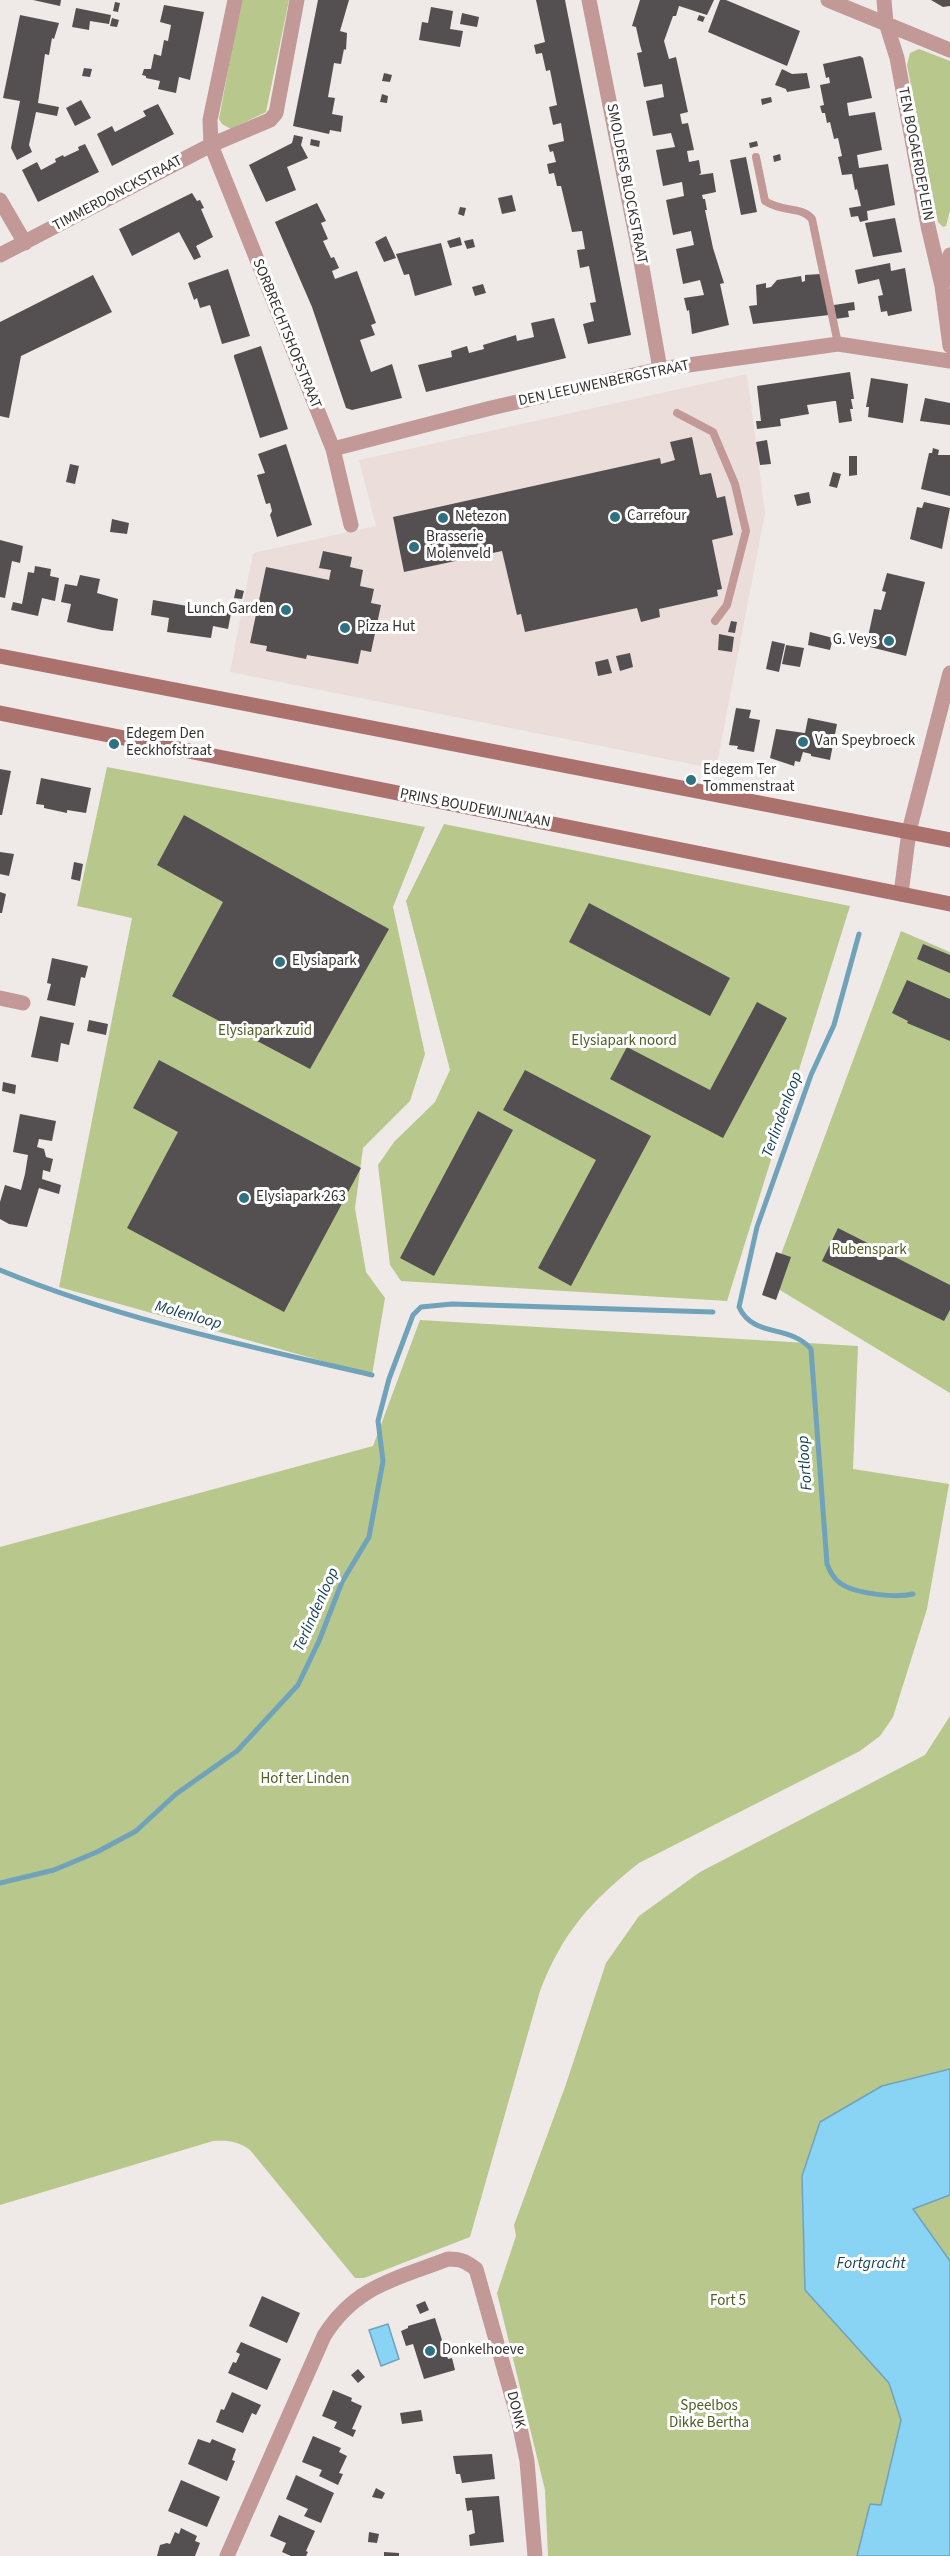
<!DOCTYPE html>
<style>
body{margin:0}
canvas{display:block;background:#efeae8}
</style>
<canvas width="950" height="2556"></canvas>
<script>
const g = document.querySelector('canvas').getContext('2d');
g.lineJoin = 'round';
function fillPath(path, color) {
  g.fillStyle = color;
  g.fill(path, 'evenodd');
}
function trace(path, color, width, dash) {
  g.strokeStyle = color;
  g.lineWidth = width;
  g.lineCap = dash ? 'butt' : 'round';
  g.setLineDash(dash || []);
  g.stroke(path);
}
function label(font, color, halo, rows, align = 'center') {
  g.font = font + ' "Source Sans 3",sans-serif';
  g.lineWidth = 6;
  g.setLineDash([]);
  g.textBaseline = 'middle';
  g.strokeStyle = halo;
  g.fillStyle = color;
  for (const [text, x, y, turn = 0] of rows) {
    g.save();
    g.translate(x, y);
    g.rotate((+turn || 0) * Math.PI / 180);
    g.textAlign = isNaN(turn) ? turn : align;
    if (halo) g.strokeText(text, 0, 0);
    g.fillText(text, 0, 0);
    g.restore();
  }
}
fillPath(new Path2D(`
 M747,374L765,513L716,769L230,672L253,553L376,526L359,460Z`), '#ebddd9');
fillPath(new Path2D(`
 M241,0H289L266,112L231,129L222,124L219,119Z
 M919,49L950,61V211L946,226L943,227L938,222L907,65L910,53Z
 M107,767L425,827L393,907L425,1054L410,1101L363,1148L355,1208L366,1272L385,1298L372,1375L59,1287L132,918L77,906Z
 M444,824L850,906L727,1301L401,1281L390,1265L378,1165L394,1142L435,1102L450,1070L406,901Z
 M901,931L950,952V1393L770,1284Z
 M420,1320L858,1346L853,1469L949,1484L927,1609L893,1717L880,1736L860,1751L639,1863C591,1901 562,1933 540,1991L470,2237L364,2278H355L250,2150C238,2141 228,2140 213,2141L0,2205V1547L373,1446Z
 M950,1716V2556H548L545,2490L497,2293L516,2236L514,2225L565,2087L606,1963L639,1916L700,1872L925,1755Z`), '#b8c78b');
const water = new Path2D(`
 M950,2069V2195L913,2209L950,2261V2556H857L870,2504L881,2505L901,2420L889,2383L805,2290L802,2176L820,2122L882,2086Z
 M388,2324L399,2359L381,2366L369,2330Z`);
fillPath(water, '#89d3f5');
trace(water, '#70a3ba', 1.5);
trace(new Path2D(`
 M859,934L834,1025L811,1075L757,1227L739,1307C753,1338 790,1324 811,1349L827,1564C830,1571 833,1578 840,1583C855,1594 896,1598 913,1594
 M0,1270C119,1319 247,1346 372,1375
 M0,1883L54,1870L97,1852L136,1831L176,1794L237,1751L298,1685L319,1641L342,1582L369,1537L383,1461L378,1421L389,1379L413,1315L421,1307L452,1304L713,1312`), '#70a3ba', 5);
fillPath(new Path2D(`
 M33,0H61L60,6Z
 M318,0H349L340,31L347,33L346,50L344,49L341,64L334,63L328,97L335,98L332,114L343,116L341,132L330,130L329,134L293,126Z
 M536,0H565L631,335L588,344L583,324L594,321L590,303L596,302L589,266L580,268L577,250L585,249L582,231L572,232L561,186H557L554,173L549,174L547,164L556,162L553,151L550,152L548,145L564,141L561,123L553,125L549,107L557,105L550,70L546,71L542,53L536,54L534,45L545,42Z
 M640,0H714L707,15L679,6L676,16H673L664,41L669,59L676,57L688,112L680,114L682,124L688,123L694,150L687,151L689,162L699,160L701,173L699,175L713,173L716,192L702,195L703,199H705L707,210H705L713,248L724,283L720,284L729,325L692,334L689,310L687,311L684,298L704,295L700,280L683,284L676,249L694,245L691,231L673,235L666,200L684,196L682,182L663,186L656,150L675,147L671,133L653,136L646,101L664,97L662,84L644,87L637,53L642,52L640,45L636,27L632,26Z
 M720,0H726L800,31L787,66L708,32Z
 M931,0H950V6L943,7Z
 M115,2L120,3L118,12L113,11Z
 M164,5L204,12L190,80L179,77L176,93L158,89L160,81L146,78V76L142,75L144,69H151L154,54L161,56L164,40L168,41L171,25L160,22Z
 M431,7L453,11L450,29L463,31L460,47L419,40L422,22L428,23Z
 M76,8L111,15L109,24L90,21L89,30L72,27Z
 M462,13L479,17L477,27L460,24Z
 M20,15L59,23L54,39L52,38L49,55L45,54L38,103L59,107L57,116L36,112L29,145L32,152L17,160L11,148L20,101L3,98Z
 M699,15L705,17L703,22L697,20Z
 M112,18L119,20L117,27L110,26Z
 M860,56L863,58L872,98L847,103L849,116L875,112L882,150L857,155L859,168L888,164L895,205L867,211L868,220L860,222L858,216L851,217L849,208L861,206L857,189L855,190L852,174L842,175L838,157L842,156L838,138L834,139L830,122L827,123L825,113H822L820,106L824,105L820,85L830,83L829,77L826,78L823,64Z
 M84,68L92,69L90,77L82,76Z
 M782,69L792,74L807,73L810,88L787,92L786,89L775,85Z
 M384,73L392,75L390,82L382,81Z
 M382,94L388,96L387,103L380,102Z
 M771,97L772,102L762,105L761,99Z
 M81,100L91,118L75,126L66,108Z
 M158,104L174,134L112,166L97,134L112,126L115,132L146,116L143,111Z
 M294,135L303,137L301,145L308,158L287,167L296,190L266,202L249,165L292,143Z
 M311,139L320,141L319,147L310,145Z
 M757,141L758,146L750,148L749,143Z
 M85,144L99,172L38,202L22,170L37,162L41,170L56,162L55,159L63,155L64,157L79,150L78,147Z
 M780,154L781,160L774,162L773,156Z
 M746,157L757,212L741,215L730,160Z
 M192,193L197,201L200,200L204,208L201,209L213,237L196,246L201,257L194,260L179,232L132,256L119,229Z
 M512,195L516,211L502,214L498,198Z
 M317,203L326,221L321,223L328,239L323,241L331,258L334,257L339,268L332,271L335,279L357,271L376,323L371,325L375,335L360,340L371,372L392,364L402,398L352,410L346,408L312,307L275,222Z
 M460,207L466,208L464,216L458,214Z
 M895,218L902,252L873,257L865,223Z
 M386,236L396,258L384,262L375,242Z
 M460,237L462,245L450,248L447,241Z
 M473,239L475,247L467,249L464,241Z
 M441,243L452,285L415,296L409,274L404,275L396,254Z
 M890,263L891,271L905,268L912,311L888,316L887,311L881,312L878,296L883,295L879,279L858,284L855,270Z
 M228,269L250,336L222,344L210,305L200,308L197,298L194,300L188,283Z
 M820,274L829,315L753,324L749,306L757,305L756,285L766,283V288L771,287L777,280L801,276L802,282L805,281V275Z
 M93,275L112,312L21,356L9,418L0,416V322Z
 M483,284L486,293L475,296L472,287Z
 M854,302L855,310L848,311L849,317L835,319L834,305Z
 M554,318L566,358L426,392L418,365L452,357L451,351L467,346L469,353L484,349L483,345L516,335L517,341L534,337L531,323Z
 M261,346L288,429L260,438L234,357V355Z
 M850,372L854,399H851L853,409H850L852,421L839,423L836,401H834L807,405L809,414L780,419L781,426L757,429L756,421H761L757,386Z
 M871,378L908,384L903,423L868,417L869,407H866Z
 M925,398L950,403V425L920,421Z
 M692,437L700,475L711,473L717,498L725,496L733,535L712,540L722,589L717,590L718,596L659,609L660,617L641,622L637,608L525,632L521,614L517,615L502,551L404,572L393,517L660,458L661,464L675,460L670,442Z
 M767,440L771,464L760,465L756,442Z
 M286,444L312,525L277,537L270,515L272,511L270,503L266,504L257,475L265,473L258,454Z
 M933,448L939,450L938,455H950V496L921,489L929,453H932Z
 M849,456H857V475L849,476Z
 M70,464L79,466L75,484L66,482Z
 M833,472L841,474L837,488L829,486Z
 M809,492L811,503L797,506L794,495Z
 M924,502L950,508L942,549L910,539L917,507L922,508Z
 M112,519L129,523L127,534L110,532Z
 M0,540L23,546L20,563L12,561L5,598L0,597Z
 M323,551L352,557L350,567L363,570L360,586L374,589L371,603L381,605L371,652L361,650L358,664L307,655L306,659L266,651L267,646L250,643L266,567L329,580L331,570L319,568Z
 M35,566L51,569L50,576L59,578L55,601L42,598L38,616L11,610L13,602L22,604L28,572L34,573Z
 M887,573L925,582L906,656L866,646L874,609L881,610L886,592L882,591Z
 M80,575L100,579L97,593L118,599L113,631L102,630L67,622L71,604L61,602L65,584L77,586Z
 M236,589L244,591L242,599L234,598Z
 M153,600L216,611L217,605L232,608L228,629L213,626L211,638L167,632L169,618L151,615Z
 M731,621L737,622L735,633L728,632Z
 M810,632L833,638L830,650L808,645Z
 M719,634L734,637L732,652L718,650Z
 M772,641L785,644L779,672L766,669Z
 M786,645L804,648L800,667L782,664Z
 M630,653L633,667L620,671L616,656Z
 M608,659L612,673L598,676L595,662Z
 M736,708L751,710L749,718L760,720L754,752L737,749L738,746L729,745Z
 M808,718L837,724L830,760L811,756V754L803,752L800,762L795,761L794,766L770,758L776,729L805,733Z
 M0,769L11,771L2,815H0Z
 M41,778L91,788L86,813L67,810V813L44,808V805L36,804Z
 M184,815L389,929L310,1069L172,996L223,902L157,865Z
 M0,852L14,854L9,876L0,874Z
 M74,862L83,864L80,881L71,879Z
 M0,892L6,894L2,913H0Z
 M589,903L730,978L710,1016L569,942Z
 M923,944L950,955V973L917,959Z
 M52,958L88,966L85,978L81,977L75,1006L47,1000L51,984L47,983Z
 M907,980L950,999V1041L907,1023L908,1021L892,1013Z
 M757,1002L787,1018L723,1138L610,1079L627,1047L710,1090Z
 M40,1016L74,1023L69,1045L61,1043L58,1062L31,1057Z
 M89,1020L108,1024L106,1035L87,1031Z
 M159,1060L361,1168L284,1312L127,1228L178,1132L133,1108Z
 M525,1070L651,1136L571,1286L538,1268L596,1160L503,1110Z
 M3,1082L16,1085L15,1094L2,1091Z
 M478,1111L513,1130L434,1276L400,1258Z
 M20,1114L56,1121L52,1141L39,1139L37,1147L44,1149L46,1157L53,1159L50,1172L43,1170L42,1179L61,1185L59,1194L39,1188L27,1227L9,1224L0,1219V1202L5,1185L21,1190L25,1174L28,1155L13,1152Z
 M838,1228L950,1285V1310L944,1321L822,1261Z
 M776,1252L791,1257L776,1300L762,1295Z
 M262,2296L300,2313L287,2343L249,2326Z
 M425,2301L429,2310L420,2314L416,2305Z
 M435,2318L448,2359L452,2358L455,2370L424,2379L413,2344L406,2346L401,2331L408,2328V2326Z
 M241,2342L281,2359L267,2390L228,2373L233,2362L236,2363L240,2354L236,2352Z
 M358,2369L365,2377L358,2383L351,2375Z
 M333,2390L352,2398L351,2401L362,2406L352,2429L356,2430L353,2437L334,2428L337,2422L322,2416Z
 M232,2392L261,2405L256,2415L252,2413L243,2433L216,2422L221,2409L224,2410Z
 M421,2410L423,2421L402,2424L400,2413Z
 M313,2436L341,2448L339,2452L347,2456L339,2473L343,2474L338,2485L319,2476L322,2470L302,2462Z
 M198,2439L210,2443L212,2439L236,2449L232,2460L235,2461L227,2481L188,2464Z
 M492,2454L495,2479L462,2483L460,2474H456L453,2456Z
 M296,2475L334,2493L321,2523L304,2516L308,2509L286,2499Z
 M181,2480L220,2497L207,2527L168,2511Z
 M376,2488L385,2493L382,2499L372,2497Z
 M499,2496L504,2542L470,2546L469,2535L475,2533L472,2510L467,2511L465,2498Z
 M279,2515L315,2531L306,2551L308,2552L306,2556H291L282,2552L286,2543L270,2536Z
 M181,2528L197,2536L195,2541L200,2543L195,2556H157L160,2545L167,2543L170,2544L175,2532L179,2534Z
 M369,2532L379,2534L377,2543L368,2542Z
 M384,2552L399,2553V2556H384Z`), '#544f51');
trace(new Path2D(`
 M756,157L765,201C783,213 802,206 812,219L838,344
 M677,413L713,432L735,484L746,531L727,605L715,621`), '#c29996', 8);
trace(new Path2D(`
 M235,0L210,120L211,145L333,449L351,525
 M589,0L640,256L660,369
 M828,0L950,50
 M884,0L886,23L897,58L928,226L942,286L950,346
 M0,200L25,243
 M0,255L211,145L270,120L276,113L297,0
 M943,283L950,255
 M333,449L491,408L660,369L838,344L950,361
 M901,894L909,831L950,673
 M0,998L23,1003
 M227,2556L324,2336C355,2286 396,2279 448,2259C461,2259 465,2261 476,2269L518,2418L527,2461L535,2556`), '#c29996', 15);
trace(new Path2D(`
 M0,656L950,840
 M0,713L950,904`), '#ab716d', 15);
for (const [x, y, r, color] of [
 [615,517,6,"#2e7282"],
 [443,518,6,"#2e7282"],
 [414,547,6,"#2e7282"],
 [286,610,6,"#2e7282"],
 [345,628,6,"#2e7282"],
 [889,641,6,"#2e7282"],
 [803,742,6,"#2e7282"],
 [114,744,6,"#2e7282"],
 [691,780,6,"#2e7282"],
 [280,962,6,"#2e7282"],
 [244,1198,6,"#2e7282"],
 [430,2351,6,"#2e7282"]
]) {
  const dot = new Path2D();
  dot.arc(x, y, r, 0, 2 * Math.PI);
  g.fillStyle = color;
  g.fill(dot);
  trace(dot, '#fff', 2);
}
label('15px', '#343231', '#fff', [
 ["TEN BOGAERDEPLEIN",915,154,79],
 ["SMOLDERS BLOCKSTRAAT",626,184,79],
 ["TIMMERDONCKSTRAAT",118,194,-28],
 ["SORBRECHTSHOFSTRAAT",286,334,68],
 ["DEN LEEUWENBERGSTRAAT",604,384,-12],
 ["PRINS BOUDEWIJNLAAN",475,809,11],
 ["DONK",515,2410,76]
]);
label('15px', '#343231', '#fff', [
 ["Carrefour",627,517],
 ["Netezon",455,518],
 ["Brasserie",426,538],
 ["Molenveld",426,555],
 ["Lunch Garden",274,610,"right"],
 ["Pizza Hut",357,628],
 ["G. Veys",877,641,"right"],
 ["Edegem Den",126,735],
 ["Eeckhofstraat",126,752],
 ["Van Speybroeck",815,742],
 ["Edegem Ter",703,771],
 ["Tommenstraat",703,788],
 ["Elysiapark",292,962],
 ["Elysiapark 263",256,1198],
 ["Donkelhoeve",442,2351]
], 'left');
label('15px', '#515d23', '#fff', [
 ["Elysiapark zuid",265,1032],
 ["Elysiapark noord",624,1042],
 ["Rubenspark",869,1251],
 ["Hof ter Linden",305,1780],
 ["Fort 5",728,2302],
 ["Speelbos",709,2407],
 ["Dikke Bertha",709,2424]
]);
label('italic 16px', '#184355', '#fff', [
 ["Terlindenloop",783,1115,-70],
 ["Molenloop",188,1316,16],
 ["Fortloop",806,1463,-94],
 ["Terlindenloop",317,1610,-66],
 ["Fortgracht",871,2264]
]);
</script>
